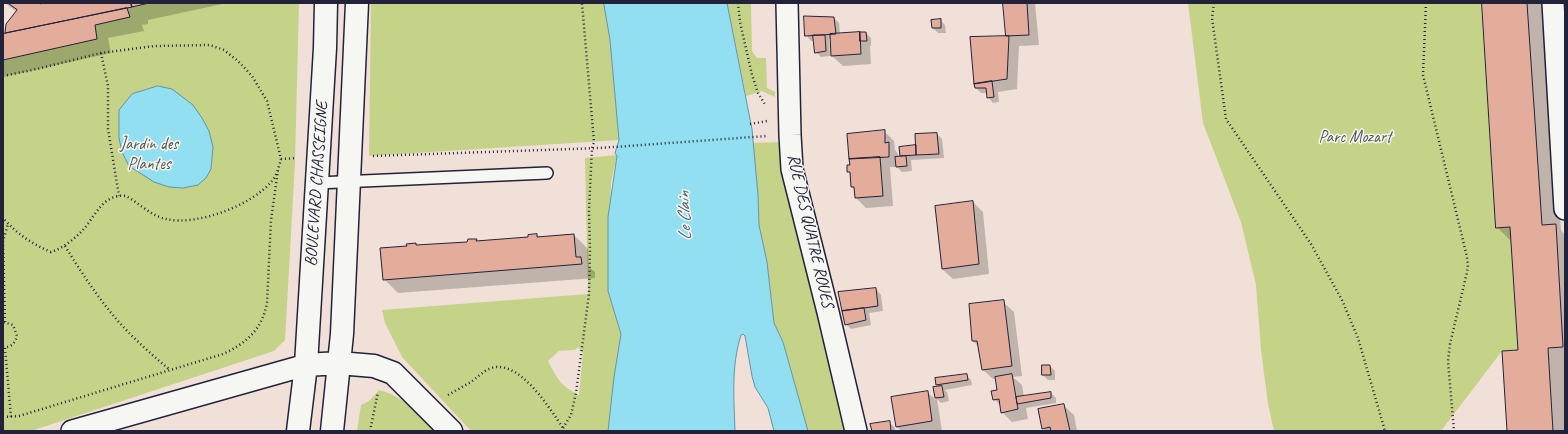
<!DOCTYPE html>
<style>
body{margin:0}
#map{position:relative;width:1568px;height:434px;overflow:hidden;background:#f1e0d8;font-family:Caveat,sans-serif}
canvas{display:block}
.frame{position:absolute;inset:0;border:4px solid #22223b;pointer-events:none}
</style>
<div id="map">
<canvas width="1568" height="434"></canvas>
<div class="frame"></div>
</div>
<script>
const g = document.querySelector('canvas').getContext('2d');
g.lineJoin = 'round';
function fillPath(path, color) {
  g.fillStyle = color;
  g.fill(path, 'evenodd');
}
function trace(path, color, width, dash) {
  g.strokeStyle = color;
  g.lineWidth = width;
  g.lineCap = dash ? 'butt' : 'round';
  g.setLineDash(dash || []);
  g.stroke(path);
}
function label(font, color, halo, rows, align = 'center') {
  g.font = font + ' Caveat,sans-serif';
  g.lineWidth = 3;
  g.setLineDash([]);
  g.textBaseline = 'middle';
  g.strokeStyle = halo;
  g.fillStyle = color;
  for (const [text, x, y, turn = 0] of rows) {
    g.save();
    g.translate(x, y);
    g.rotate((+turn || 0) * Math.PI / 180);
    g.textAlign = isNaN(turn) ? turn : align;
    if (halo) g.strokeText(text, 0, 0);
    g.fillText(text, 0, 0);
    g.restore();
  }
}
fillPath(new Path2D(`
 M149,3H299L295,163L285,340L274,351L31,431H3V34Z
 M371,3H605L610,40L619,140L369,156Z
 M727,3H751L752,51L757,58H766L767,88L775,92V97L762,91L746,96Z
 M1188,3H1482L1496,227H1510L1518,350L1502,351L1441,431H1274L1268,404L1261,350L1256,285L1241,222L1203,123Z
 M780,142L847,431H808L783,342L774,323L767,262L759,225L758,195L753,143Z
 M617,155L611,183L608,291L621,334L614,377L608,431H471L402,357L385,323L382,310L588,294L585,158ZM578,347L583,353L579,395C560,385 558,380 548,361L559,351L575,350Z
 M379,390C406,398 420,413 442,431H357L361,405L369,401Z`), '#c4d387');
const water = new Path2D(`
 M604,3H727L752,129L758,195L759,225L767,262L774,323L783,342L808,431H774L768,408L755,387L752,376L745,336L743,334L741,335C731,367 734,398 735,431H608L614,377L621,334L608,291V217L617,156L615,153L619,140L610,40Z
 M158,86L172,89L193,105L202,118L209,131L213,147L211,169L206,178L198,185L183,188L169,187L154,182L129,166L122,152L119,138V110L132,94Z`);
fillPath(water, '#91dff0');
trace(water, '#6593a8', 1);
fillPath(new Path2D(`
 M5,3H227L148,20V24L142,25L144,31L108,38L111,53L3,77V35L7,34L6,33L7,25L17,12Z
 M1004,3H1035L1039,45L1019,46L1017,89L998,92L999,102L993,103L988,97L987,93H981L976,88L1007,37Z
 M1483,3H1545L1561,230L1565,235V431H1508L1519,351L1512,242L1497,227Z
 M834,18L839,23L840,35L866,33L871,38V46H870L871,64L843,66L832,56L831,39H829L830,56L821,57L816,52L815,40L811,41L806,35Z
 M940,20L945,25L946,33H938L933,28Z
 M884,131L894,141L895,150L898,154L899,157H901L900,148L917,146L916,135L937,134L942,139L944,158L911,160L912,171L902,172L897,167H890L893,206L866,208L856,198L855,189L852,187V174L848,171L851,166Z
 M973,202L983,212L989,274L953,279L942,269Z
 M537,235L539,237L574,235L588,249L589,267L595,272V278L398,293L384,279L408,247L416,244L418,246L468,243L476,240L478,242L529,238Z
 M876,289L881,295L883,311L869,313L871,325L851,329L846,324L839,293Z
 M1003,302L1014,312L1022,376L1013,377L1022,385L1024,397L1051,393L1056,398V403L1026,408L1028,419L1012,422L1002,412L1001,406L994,399L998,391L996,379H993L982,369L979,347L973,341L970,305Z
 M1050,366L1055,371V380H1048L1043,375Z
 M966,375L971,380L972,385L945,390L947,392L949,401L941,403L937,399L942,431H901L897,427L927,392L936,400L934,388L940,387L937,385L936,379Z
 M1063,405L1074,415L1077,431H1046L1043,428Z
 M889,422L895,428V431H873Z`), '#0003');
const building = new Path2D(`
 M8,3H39L41,4L42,3H131L132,7L5,33L6,24L17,10Z
 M131,3H149L132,7Z
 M1003,3H1027L1029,35L1006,36Z
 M1482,3H1527L1542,225L1556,224L1563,347L1548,348L1553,431H1507L1502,351L1518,350L1510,227L1496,228Z
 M127,8L130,17L95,25L97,39L3,60V34Z
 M804,16L834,17L836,34L805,36Z
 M941,19V28H932L931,20Z
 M860,32H866L867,41H860Z
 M860,32L861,54L831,56L830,34Z
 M813,35H825L826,51L815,53Z
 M1009,36L1007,79L974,84L970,37Z
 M992,81L994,97L987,98L986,88H975L974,84Z
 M885,130V143L889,142V157L849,159L847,134Z
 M937,133L939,154L916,155L915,134Z
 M916,145V155L900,156L899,147Z
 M906,156L907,166L896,167L895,157Z
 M880,157L883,196L855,198L854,187H851L850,172H847V165H850L849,159Z
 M973,201L979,264L942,269L935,206Z
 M537,234V237L574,234L576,257H581L582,264L383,280L380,248L407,246L406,244L416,243V245L467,242L468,239H477L476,241L528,237V235Z
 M876,288L878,306L842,311L838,292Z
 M1004,300L1012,366L982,370L977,341H972L969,304Z
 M864,308L866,320L845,325L842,311Z
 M1042,365H1050L1051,375H1042Z
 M967,374L968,380L936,385L935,378Z
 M1012,374L1018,409L1001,413L999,399L993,400L991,391L997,390L995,377Z
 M942,386L944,397L935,398L933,387Z
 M928,391L932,421L896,427L891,397Z
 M1051,392V398L1017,404L1016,397Z
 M1064,404L1070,431H1051L1050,427L1042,429L1038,409Z
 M890,421L891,431H872L870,424Z`);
fillPath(building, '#e4ad9b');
trace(building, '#22223b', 1);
const lane = new Path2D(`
 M317,183L547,173`);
const street = new Path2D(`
 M787,3L790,135L792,169L828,312L856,431
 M1553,3L1565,209
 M72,431L306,365`);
const secondary = new Path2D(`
 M306,365L339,363L374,366L393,373L451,431
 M298,431L306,365L325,48L326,3
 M332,431L342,334L357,3`);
trace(lane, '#22223b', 14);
trace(street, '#22223b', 24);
trace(secondary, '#22223b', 25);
trace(new Path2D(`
 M738,3L740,22L752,75L758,93L766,106
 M1214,3L1212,18L1226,119L1311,244L1342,300L1358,338L1385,431
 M1426,3L1423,75L1467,257L1468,268L1450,344L1448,361L1454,431
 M101,53L108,86V129L119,196
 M3,76L37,69L101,53L154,46L210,45L224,50L238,61L252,76L267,101L281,159C279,166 277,175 272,181C251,206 197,226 166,219C151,216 139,203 126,196C103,193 95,217 82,231C73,240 63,248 51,252C32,244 17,234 3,218
 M750,124L767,121
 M373,156L600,148L767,136
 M281,159L296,158
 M65,246C81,272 98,298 118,321C134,339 152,355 170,370
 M5,322L3,241L8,224
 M3,347C11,348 15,343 17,336L13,325L3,322
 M5,348L11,417
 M448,395C455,391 462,387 469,383C476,379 482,372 489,369C518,356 550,409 563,428V431
 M3,417L19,416L223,354C247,343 262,329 267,303L271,220L278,170
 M563,428L571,415L576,393L589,294L590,250L589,210L592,148L594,142L582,3
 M370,431L378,392`), '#22223b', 2.5, [1, 3]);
trace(lane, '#f6f6f2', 11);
trace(street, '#f6f6f2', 21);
trace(secondary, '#f6f6f2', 22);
label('17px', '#535752', '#f6f6f2', [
 ["Parc Mozart",1355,138],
 ["Jardin des",149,145],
 ["Plantes",149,165]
]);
label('17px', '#22223b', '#f6f6f2', [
 ["BOULEVARD CHASSEIGNE",317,184,-86],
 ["RUE DES QUATRE ROUES",810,231,77]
]);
label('italic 18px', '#435b71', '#f6f6f2', [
 ["Le Clain",685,216,-92]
]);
</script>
